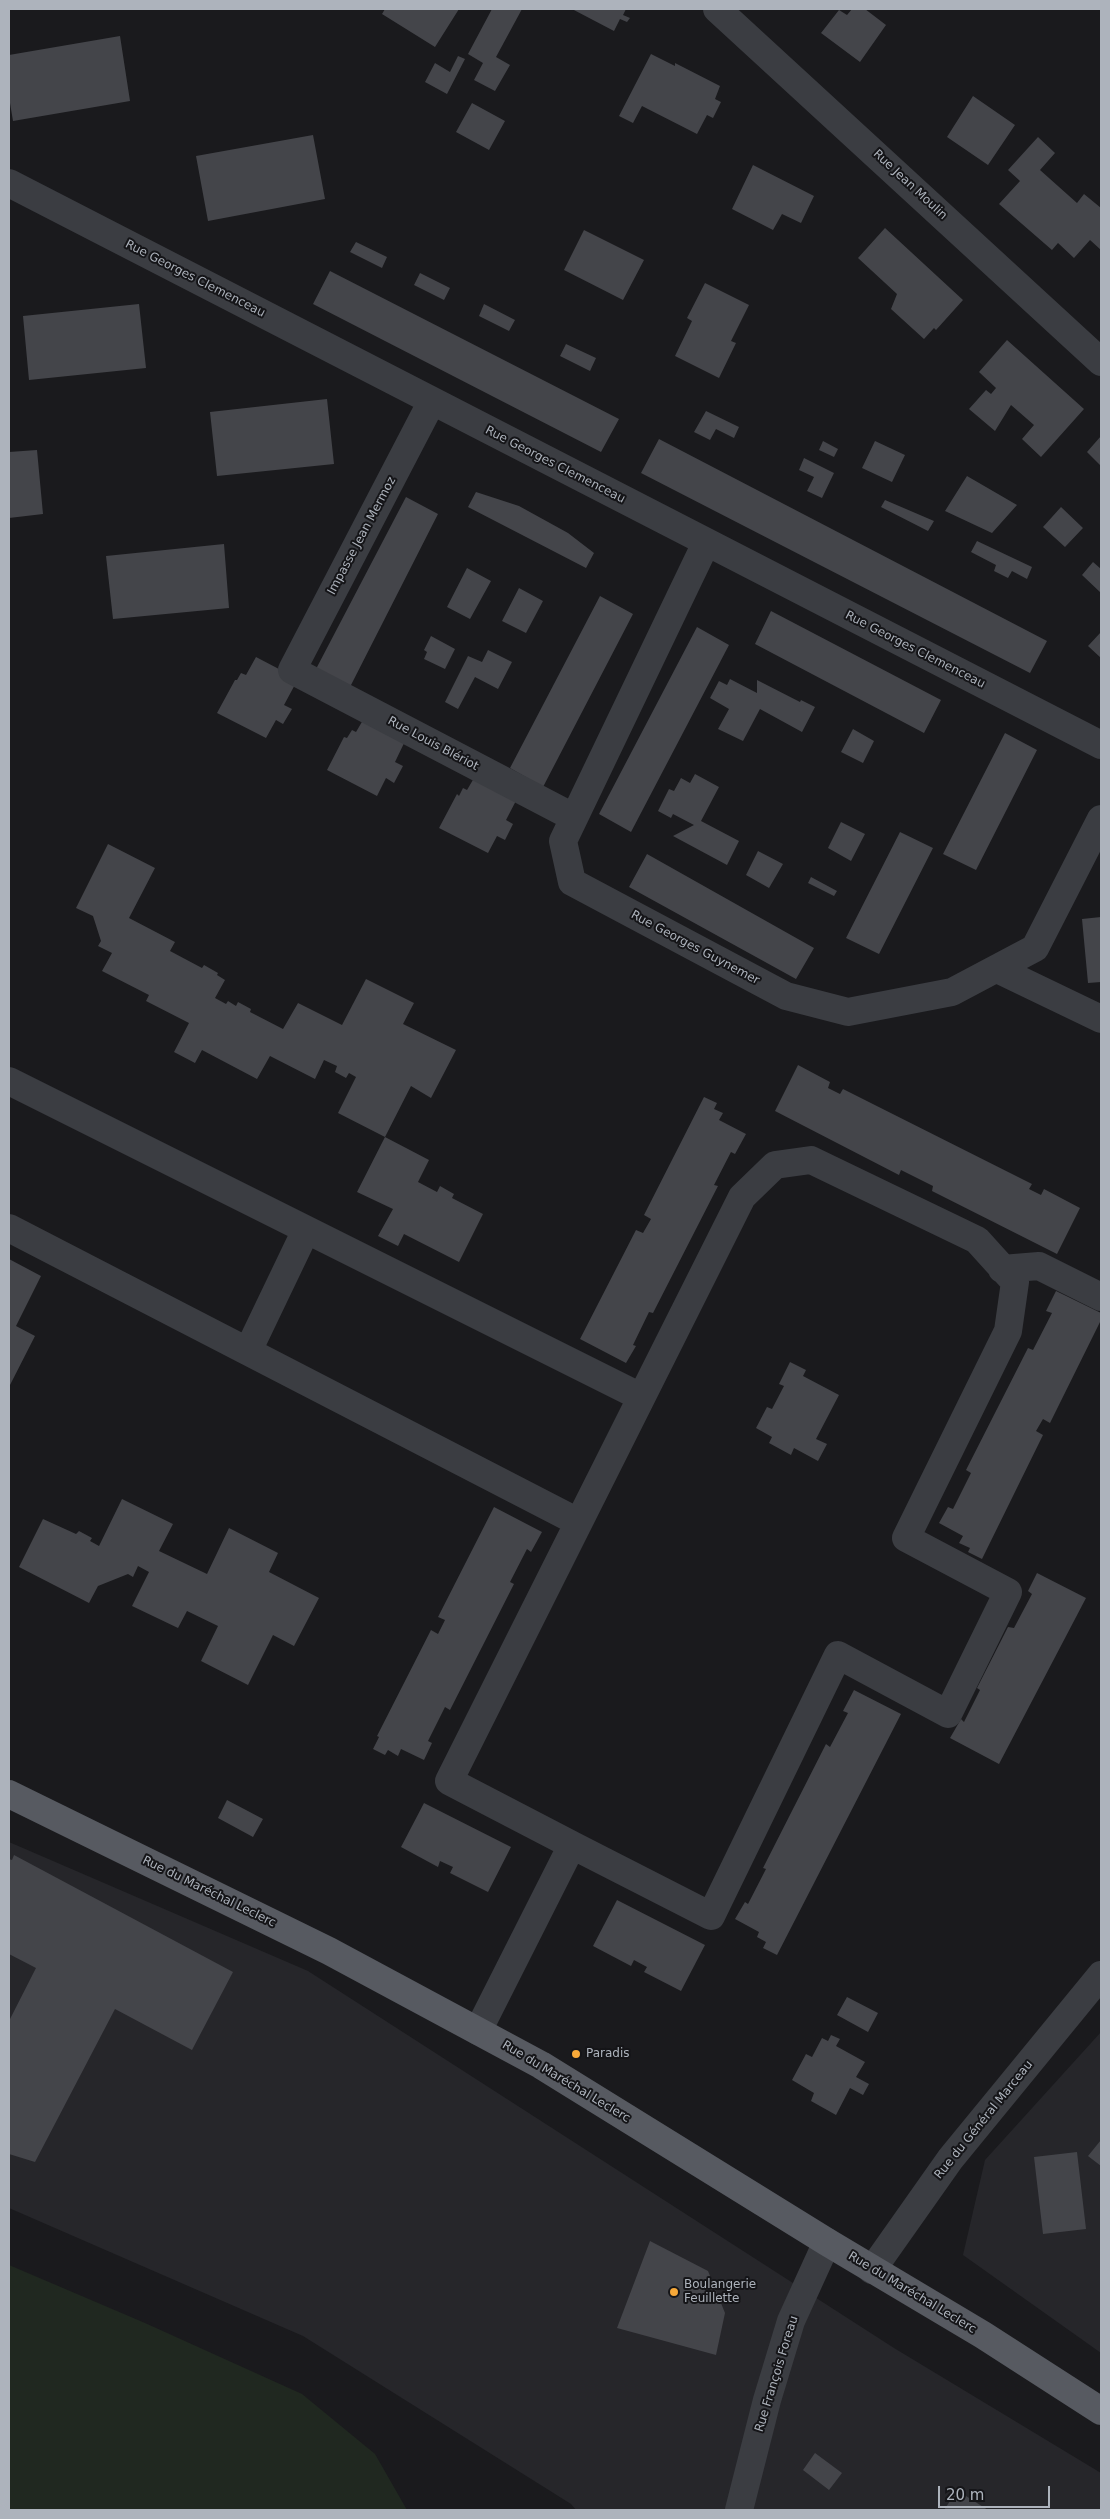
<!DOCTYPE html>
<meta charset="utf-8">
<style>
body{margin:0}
#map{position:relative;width:1110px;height:2519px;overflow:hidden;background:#1a1a1d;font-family:"DejaVu Sans",sans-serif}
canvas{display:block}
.frame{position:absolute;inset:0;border:10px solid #adb3bc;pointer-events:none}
.scale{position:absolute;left:938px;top:2486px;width:112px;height:22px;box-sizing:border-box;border:2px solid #adb3bc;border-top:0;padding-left:6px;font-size:15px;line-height:18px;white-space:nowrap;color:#adb3bc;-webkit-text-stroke:4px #151518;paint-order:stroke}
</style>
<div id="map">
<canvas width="1110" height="2519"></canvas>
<div class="frame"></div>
<div class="scale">20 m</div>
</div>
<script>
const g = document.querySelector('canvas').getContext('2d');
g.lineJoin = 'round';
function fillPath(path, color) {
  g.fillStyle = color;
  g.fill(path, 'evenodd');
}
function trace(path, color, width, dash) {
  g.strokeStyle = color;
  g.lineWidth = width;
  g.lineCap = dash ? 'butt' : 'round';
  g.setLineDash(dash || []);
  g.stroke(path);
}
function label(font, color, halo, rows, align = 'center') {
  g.font = font + ' "DejaVu Sans",sans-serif';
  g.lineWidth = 4;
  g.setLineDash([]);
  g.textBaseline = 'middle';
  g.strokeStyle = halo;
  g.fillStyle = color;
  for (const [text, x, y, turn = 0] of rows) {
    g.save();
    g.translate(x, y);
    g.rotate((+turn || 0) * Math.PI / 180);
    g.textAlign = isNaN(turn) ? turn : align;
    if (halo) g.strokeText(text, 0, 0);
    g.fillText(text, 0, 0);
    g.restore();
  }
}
fillPath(new Path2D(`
 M9,1842L308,1971L894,2348L1101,2473V2510H576L571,2504L303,2336L9,2208Z
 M1101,2032V2353L963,2255L985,2160Z`), '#26262a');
fillPath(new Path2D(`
 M9,2265L145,2323L302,2394L375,2454L407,2510H9Z`), '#202820');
fillPath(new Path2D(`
 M385,9H459L435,47L382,14Z
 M492,9H522L496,57L510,65L495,91L474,80L483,63L468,54Z
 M572,9H626L623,15L630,18L627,22L620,19L614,31Z
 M852,9H865L886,25L860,62L821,33L839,10L847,15Z
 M120,36L130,101L13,121L9,97V55Z
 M651,54L675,66V63L720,86L715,99L721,102L713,118L707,115L697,134L642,106L633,123L619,116Z
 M458,56L465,59L447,94L425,82L435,63L450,72Z
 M973,96L1015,125L988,165L947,137Z
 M472,103L505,121L489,150L456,132Z
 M313,135L325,199L208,221L196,156Z
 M1038,137L1055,153L1040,170L1077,203L1084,194L1101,208V250L1090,240L1074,258L1058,243L1052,250L999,204L1020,181L1008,170Z
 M753,165L814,196L801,223L782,214L773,230L732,209Z
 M885,228L963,300L936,330L934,328L924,339L891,309L897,294L858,258Z
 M584,230L644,260L623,300L564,270Z
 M356,242L387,257L382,268L350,252Z
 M330,271L619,419L601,452L313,304Z
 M420,273L450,288L444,300L414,285Z
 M705,283L749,305L731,341L736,343L719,378L675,356L692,321L687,318Z
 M139,304L146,368L29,380L23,316Z
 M484,304L515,320L509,331L479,316Z
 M1007,340L1084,409L1041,457L1022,439L1034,425L1011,405L995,431L969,409L986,390L991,394L996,388L979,372Z
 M566,344L596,358L590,371L560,356Z
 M327,399L334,464L217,476L210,412Z
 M706,411L739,427L734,438L716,429L710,440L694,432Z
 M1101,436V466L1087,452Z
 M659,439L1047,641L1030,673L641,473Z
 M823,441L838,449L834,457L819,450Z
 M875,441L905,455L892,482L862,468Z
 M37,450L43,514L9,518V452Z
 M804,458L834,473L822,498L807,491L814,477L799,470Z
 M967,476L1017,505L992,533L945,511Z
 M476,492L519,506L568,533L594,553L586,568L468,507Z
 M406,497L438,514L350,687L316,669Z
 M885,500L934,521L928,531L881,507Z
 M1061,507L1083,528L1065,547L1043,527Z
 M977,541L1032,567L1027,579L1012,571L1008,578L994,571L996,565L971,552Z
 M224,544L229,608L113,619L106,556Z
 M1093,562L1101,569V593L1082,575Z
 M467,568L491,581L470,619L447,607Z
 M519,588L543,601L526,633L502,621Z
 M600,596L633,614L543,787L510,768Z
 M771,611L941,700L924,733L755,644Z
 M697,627L729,645L631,832L599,814Z
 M1101,632V658L1088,646Z
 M431,636L455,649L445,669L424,659L427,652L424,650Z
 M488,650L512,662L498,689L475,677L458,709L445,702L468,656L482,662Z
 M256,657L298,679L284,705L292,709L283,724L276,720L266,738L217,713L235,680H237L241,673L246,675Z
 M730,679L757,693V680L800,702L801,700L815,707L802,732L760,709L743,741L718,729L729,709L710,698L719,681L727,685Z
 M366,715L407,737L395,762L403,766L394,783L386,778L377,796L327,770L344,737L347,738L352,730L356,732Z
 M853,729L874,741L863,763L841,752Z
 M1005,733L1037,750L976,870L943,854Z
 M477,773L519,795L506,820L513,824L505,840L497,836L488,853L439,828L457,794L459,796L463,788L467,790Z
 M695,774L719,787L701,821L739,841L727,865L673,836L694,825L673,814L671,818L658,811L669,789L674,791L681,778L690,783Z
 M841,822L865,834L851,861L828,848Z
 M900,832L933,848L879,954L846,938Z
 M108,844L155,868L129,918L175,942L170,951L202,968L204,965L218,973L217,975L225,980L215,998L226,1004L228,1001L236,1006L238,1002L251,1009L250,1012L283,1029L298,1003L342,1025L366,979L414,1003L403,1024L456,1050L431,1098L411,1086L385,1137L338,1113L356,1077L349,1073L346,1078L335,1072L337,1066L324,1060L315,1079L270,1056L257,1079L202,1050L195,1063L174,1052L189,1023L146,1001L149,995L102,971L112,953L98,946L101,941L93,916L76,908Z
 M758,851L783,864L769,888L746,875Z
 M647,854L814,948L796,979L629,887Z
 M811,877L837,891L834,896L808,883Z
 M1101,917V982L1088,983L1082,919Z
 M798,1065L830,1082L828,1088L840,1094L843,1089L1032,1184L1029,1189L1041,1195L1044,1189L1080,1208L1057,1254L932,1191L933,1186L901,1170L899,1175L775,1111Z
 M704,1097L717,1103L714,1109L723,1113L719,1120L746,1134L735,1154L731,1152L714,1185L718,1186L653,1313L649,1312L633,1345L636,1346L626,1363L580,1339L636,1230L643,1233L651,1219L644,1215Z
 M385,1137L429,1160L418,1182L437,1192L440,1186L454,1194L452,1198L483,1214L459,1262L404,1234L398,1246L378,1236L393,1209L357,1192Z
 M9,1259L41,1276L16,1326L35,1336L10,1385Z
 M1056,1291L1101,1313V1320L1050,1423L1043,1419L1036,1431L1043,1435L982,1559L968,1552L970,1548L959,1543L963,1536L939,1523L948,1507L953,1509L971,1473L966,1470L1028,1348L1033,1350L1052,1313L1046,1311Z
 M790,1362L806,1370L803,1376L839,1395L816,1439L827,1444L818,1461L794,1448L791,1455L769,1443L772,1437L756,1428L767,1407L772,1409L784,1386L779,1384Z
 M122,1499L173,1524L159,1551L207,1574L229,1528L278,1553L269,1572L319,1598L294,1646L273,1635L248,1685L201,1661L218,1626L187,1611L178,1628L132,1606L149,1572L138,1566L133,1577L128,1574L98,1586L89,1603L19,1567L43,1519L76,1534L79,1531L92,1538L90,1541L99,1546Z
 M494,1507L542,1532L531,1552L527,1549L510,1582L514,1584L450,1710L445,1707L428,1741L432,1743L424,1760L401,1749L398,1756L388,1750L385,1755L373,1749L379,1737L377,1736L431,1630L438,1634L445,1620L438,1617Z
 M1037,1573L1086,1598L999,1764L950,1738L961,1719L964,1722L980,1690L977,1688L1008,1627L1014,1628L1032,1594L1028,1591Z
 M854,1690L901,1714L777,1955L763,1948L766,1942L757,1937L759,1932L735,1919L745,1902L748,1904L766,1869L763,1868L826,1744L830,1747L848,1713L843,1711Z
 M227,1800L263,1819L253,1837L218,1818Z
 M424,1803L511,1847L488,1892L450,1873L453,1867L440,1861L438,1867L401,1847Z
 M14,1855L233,1972L192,2050L115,2009L35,2162L9,2154V2021L36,1968L9,1954V1859L12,1860Z
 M617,1900L705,1945L681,1991L644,1972L647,1967L634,1960L631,1966L593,1946Z
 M847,1997L878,2013L868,2032L837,2015Z
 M831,2035L840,2039L836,2046L865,2062L856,2077L869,2084L863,2095L850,2088L836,2115L811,2101L814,2093L792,2080L806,2054L812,2057L822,2038L828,2041Z
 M1101,2140V2166L1088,2156Z
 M1077,2152L1086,2229L1043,2234L1034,2157Z
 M650,2241L708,2271L725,2313L716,2355L617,2328Z
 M815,2453L842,2473L829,2490L803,2470Z
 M954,2495L961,2499L966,2496L988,2510H944Z`), '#44454a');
trace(new Path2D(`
 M717,9L1101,362
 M9,183L1101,745
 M432,401L292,670L573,817
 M706,543L563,841L572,882L786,996L848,1012L952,992L1035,948L1101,819
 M997,969L1101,1019
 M9,1081L641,1397
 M9,1228L578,1522
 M1002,1269L1039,1266L1101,1297
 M248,1351L306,1230
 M478,2031L572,1845L449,1781L742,1197L775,1165L811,1160L977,1240L1015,1282L1008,1331L906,1538L1008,1592L948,1714L838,1655L711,1916L572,1845
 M872,2270L951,2158L1101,1975
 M739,2510L767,2400L791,2321L827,2242`), '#3b3d42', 28);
trace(new Path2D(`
 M9,1794L329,1951L541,2065L827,2242L983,2335L1101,2411`), '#575a61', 28);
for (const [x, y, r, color] of [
 [576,2054,5,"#f6a839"],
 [674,2292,5,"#f6a839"]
]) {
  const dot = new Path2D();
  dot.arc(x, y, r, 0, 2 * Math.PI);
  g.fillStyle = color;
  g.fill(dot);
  trace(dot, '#151518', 2);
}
label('12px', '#adb3bc', '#151518', [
 ["Rue Jean Moulin",910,185,43],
 ["Rue Georges Clemenceau",195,279,27],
 ["Rue Georges Clemenceau",555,465,27],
 ["Impasse Jean Mermoz",362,536,-62],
 ["Rue Georges Clemenceau",915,650,27],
 ["Rue Louis Blériot",433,744,28],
 ["Rue Georges Guynemer",695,948,28],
 ["Rue du Maréchal Leclerc",209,1892,26],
 ["Rue du Maréchal Leclerc",566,2082,31],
 ["Rue du Général Marceau",984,2120,-51],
 ["Rue du Maréchal Leclerc",912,2293,31],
 ["Rue François Foreau",777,2374,-73]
]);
label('12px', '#adb3bc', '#151518', [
 ["Paradis",586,2054],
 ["Boulangerie",684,2285],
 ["Feuillette",684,2299]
], 'left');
</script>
